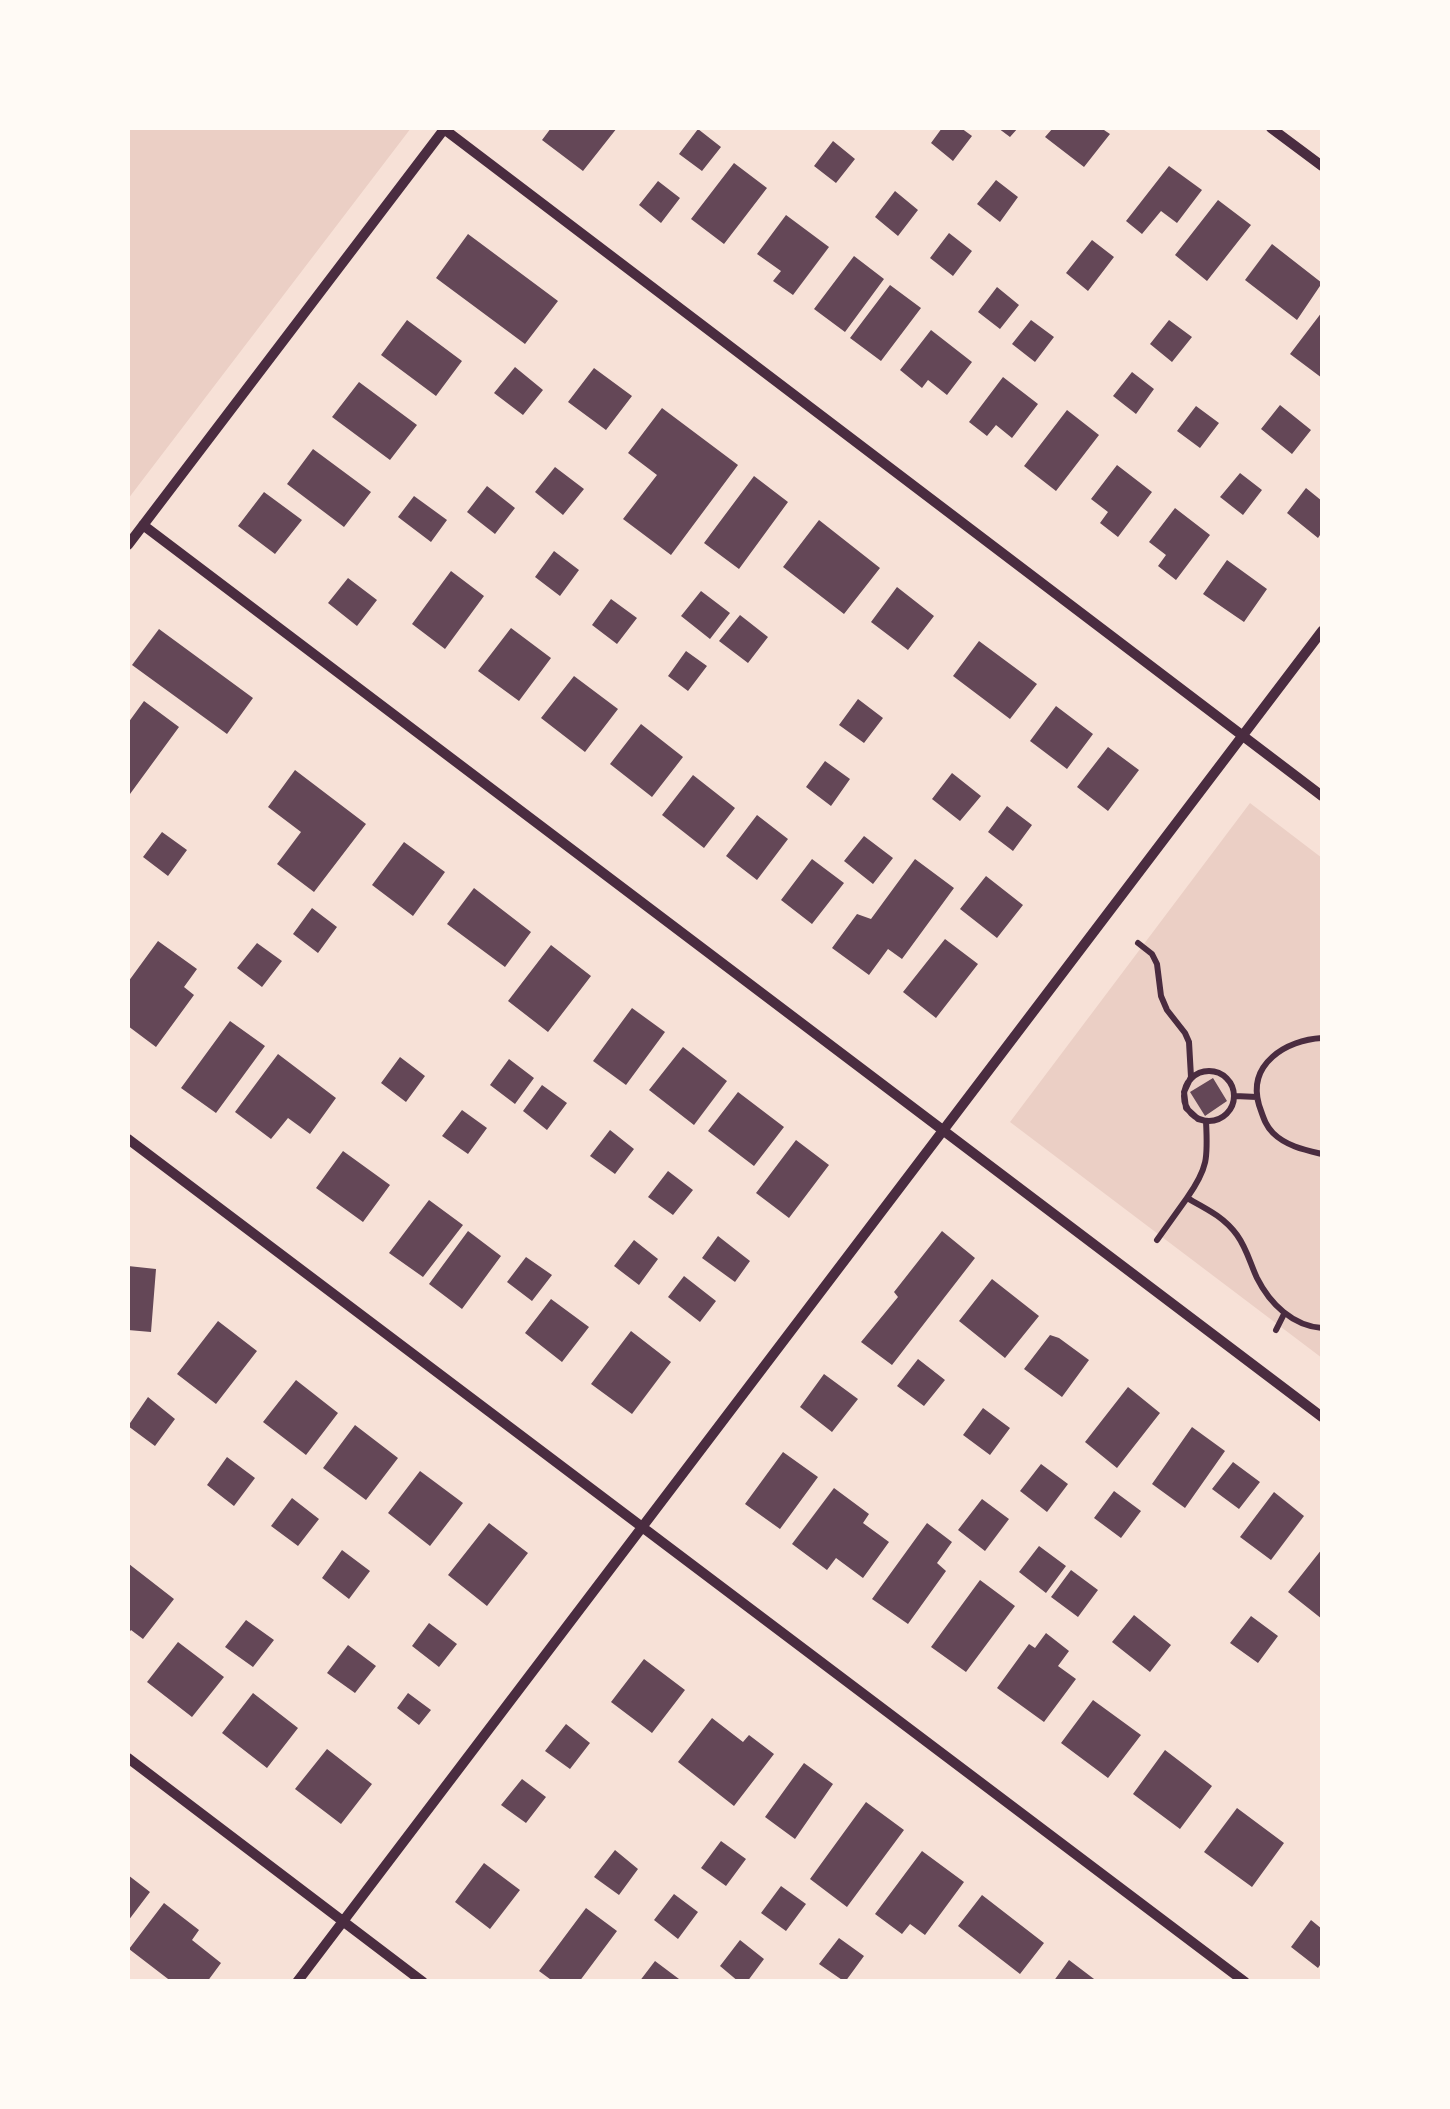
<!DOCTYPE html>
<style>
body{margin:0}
#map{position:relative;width:1450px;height:2109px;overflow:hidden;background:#f7e1d7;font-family:"DejaVu Sans",sans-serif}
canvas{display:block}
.frame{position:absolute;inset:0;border:130px solid #fffaf5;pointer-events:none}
</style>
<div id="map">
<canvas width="1450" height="2109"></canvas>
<div class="frame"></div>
</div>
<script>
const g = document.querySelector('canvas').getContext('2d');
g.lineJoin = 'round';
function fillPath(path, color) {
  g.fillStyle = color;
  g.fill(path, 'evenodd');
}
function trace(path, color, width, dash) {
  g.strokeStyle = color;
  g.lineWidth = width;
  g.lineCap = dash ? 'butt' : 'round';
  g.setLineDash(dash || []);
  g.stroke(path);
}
fillPath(new Path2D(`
 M128,128H411L128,499Z
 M1250,803L1322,858V1358L1010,1122Z`), '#ebcfc5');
fillPath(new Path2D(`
 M551,128H617L583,171L542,140Z
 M942,128H961L972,136L953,161L931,143Z
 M998,128H1018L1010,137Z
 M1053,128H1101L1110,134L1084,167L1045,137Z
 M698,129L721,147L702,171L679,154Z
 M833,141L855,159L836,183L814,166Z
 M734,163L767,188L724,244L691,219Z
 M1169,166L1202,190L1177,223L1161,211L1142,234L1126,221Z
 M996,180L1018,197L1000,222L977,204Z
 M658,181L680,198L661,223L639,205Z
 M895,191L918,210L898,236L875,217Z
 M1218,200L1251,225L1207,281L1175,255Z
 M786,215L829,247L793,295L773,281L781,271L757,254Z
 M949,233L972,251L953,276L930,258Z
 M468,234L558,301L525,344L436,278Z
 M1092,240L1114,257L1088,291L1066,273Z
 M1272,244L1322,283L1297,320L1245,280Z
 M854,256L884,279L845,332L814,309Z
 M890,285L921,308L881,361L850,338Z
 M997,287L1019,305L1000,329L978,312Z
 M1322,312V378L1290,354Z
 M407,320L462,361L436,396L381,355Z
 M1031,320L1054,337L1035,362L1012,344Z
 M1169,320L1192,337L1172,362L1150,344Z
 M931,330L972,362L947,395L928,380L922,388L900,370Z
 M515,367L543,390L523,415L494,393Z
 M594,368L632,396L606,430L568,402Z
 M1132,372L1154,389L1136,414L1113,396Z
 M1003,377L1038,404L1012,438L996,425L987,436L969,422Z
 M359,382L417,425L390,460L332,417Z
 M1280,405L1311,430L1292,454L1261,429Z
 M1196,406L1219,423L1200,448L1177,431Z
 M662,408L738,465L671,555L623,519L657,475L628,453Z
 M1067,410L1099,435L1056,491L1024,466Z
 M313,449L371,492L344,527L287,484Z
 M1117,465L1152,492L1118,537L1100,523L1108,512L1091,499Z
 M555,467L584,489L563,515L535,492Z
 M1240,473L1262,490L1243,515L1220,497Z
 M754,476L788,502L739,569L704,543Z
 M487,486L515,508L495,534L467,512Z
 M1306,488L1322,501V532L1318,538L1287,513Z
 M264,492L302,520L275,554L238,526Z
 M414,496L447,520L431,542L398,517Z
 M1175,508L1210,535L1176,580L1158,566L1166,555L1149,542Z
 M819,520L880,568L844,614L783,567Z
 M554,551L579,570L560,596L535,577Z
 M1227,560L1267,589L1244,622L1203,594Z
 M451,571L484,596L445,649L412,624Z
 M348,578L377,600L357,626L328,603Z
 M897,587L934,616L908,650L871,622Z
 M701,591L730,613L710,639L681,616Z
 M611,599L637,618L617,644L592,625Z
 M740,615L768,637L748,663L719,641Z
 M511,628L551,658L519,701L478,671Z
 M159,629L253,698L227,734L132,665Z
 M979,641L1037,684L1010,719L953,676Z
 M686,651L707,666L688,691L668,676Z
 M574,676L618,709L585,752L541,718Z
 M858,699L883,718L864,743L839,725Z
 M144,701L179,727L130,794L128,792V723Z
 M1056,706L1093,734L1067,769L1030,741Z
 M641,724L683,757L652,797L610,764Z
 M1108,747L1139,770L1108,811L1077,787Z
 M825,761L850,779L831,806L806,787Z
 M295,770L366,824L314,892L277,864L301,832L268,807Z
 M952,773L981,796L960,821L932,799Z
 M693,775L735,808L704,848L662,815Z
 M1007,806L1032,825L1013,851L988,832Z
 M757,815L788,839L757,880L726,856Z
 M162,832L187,850L168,876L143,857Z
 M864,836L893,858L873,884L844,861Z
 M404,842L445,872L413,916L372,885Z
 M812,859L844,883L812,924L781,900Z
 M915,859L954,888L902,959L888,949L869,975L832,948L857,914L871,919Z
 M986,876L1023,905L997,938L960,909Z
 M474,888L531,932L505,967L447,924Z
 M312,908L337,927L318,953L293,934Z
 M945,939L978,964L936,1018L903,992Z
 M158,941L197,969L184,987L194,995L156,1047L128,1026V982Z
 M257,943L282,961L262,987L237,968Z
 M551,945L591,976L548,1032L508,1001Z
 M632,1008L665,1032L626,1085L593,1061Z
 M230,1021L265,1046L216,1113L181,1088Z
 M683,1047L727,1081L694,1125L649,1090Z
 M278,1054L336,1098L310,1134L288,1118L271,1139L235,1112Z
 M400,1057L425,1076L406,1102L381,1083Z
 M509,1059L534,1078L515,1104L490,1085Z
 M1213,1078L1227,1101L1205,1116L1190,1092Z
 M542,1085L567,1103L547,1130L523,1111Z
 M738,1092L784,1127L754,1166L708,1131Z
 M462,1110L487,1128L468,1154L442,1136Z
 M610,1130L634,1149L615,1174L590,1156Z
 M796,1140L829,1165L789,1218L756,1193Z
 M343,1151L390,1185L363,1222L316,1188Z
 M668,1171L693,1190L673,1215L648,1197Z
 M429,1200L463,1225L423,1277L389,1253Z
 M468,1231L501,1256L462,1309L429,1284Z
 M942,1231L975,1258L892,1365L861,1342L898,1297L894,1292Z
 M718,1236L750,1261L735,1282L702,1258Z
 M634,1240L658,1259L639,1285L614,1266Z
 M526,1257L552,1275L532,1301L507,1282Z
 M128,1266L156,1269L151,1332L128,1330Z
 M684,1276L716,1301L700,1322L668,1297Z
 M992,1279L1039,1316L1005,1358L959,1321Z
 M551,1299L589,1327L562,1362L525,1333Z
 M218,1321L257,1351L216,1404L177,1374Z
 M631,1331L671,1362L632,1414L591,1384Z
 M1050,1335L1059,1338L1089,1360L1062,1397L1024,1369Z
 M918,1359L945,1380L924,1406L897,1386Z
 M824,1374L858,1399L832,1432L800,1407Z
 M296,1380L338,1413L306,1455L263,1422Z
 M1128,1387L1160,1413L1117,1468L1085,1442Z
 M148,1397L175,1419L155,1446L128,1426Z
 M983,1408L1010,1428L990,1455L963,1435Z
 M355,1425L398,1458L366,1500L323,1468Z
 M1192,1427L1225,1451L1185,1508L1152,1484Z
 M783,1452L818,1477L780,1529L745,1504Z
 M227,1457L255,1478L234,1506L207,1485Z
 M1233,1462L1260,1482L1239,1509L1212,1489Z
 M1041,1464L1068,1484L1047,1512L1020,1491Z
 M420,1471L463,1503L430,1546L388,1513Z
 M834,1488L869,1514L863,1523L889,1542L863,1578L836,1558L827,1570L792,1544Z
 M1114,1491L1141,1511L1121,1538L1094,1518Z
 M1274,1492L1304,1516L1271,1560L1240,1537Z
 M292,1498L319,1519L298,1546L271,1526Z
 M982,1499L1009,1519L985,1551L958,1530Z
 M489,1523L528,1553L487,1606L448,1575Z
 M927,1523L952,1542L937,1563L946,1571L908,1624L872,1599Z
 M1039,1546L1066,1566L1046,1593L1019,1572Z
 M1322,1549V1619L1288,1592Z
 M342,1550L370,1571L349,1599L322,1578Z
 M129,1564L174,1599L143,1639L131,1630L128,1634Z
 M1071,1570L1098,1590L1078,1617L1051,1597Z
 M980,1580L1015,1606L966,1672L931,1647Z
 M1134,1615L1171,1645L1150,1672L1112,1642Z
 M1251,1616L1278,1636L1258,1663L1230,1643Z
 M246,1620L274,1640L253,1667L225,1647Z
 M429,1623L457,1644L439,1667L412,1646Z
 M1046,1633L1069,1651L1058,1666L1076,1679L1044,1722L997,1688L1029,1644L1035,1648Z
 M178,1642L224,1677L192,1717L147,1682Z
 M348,1645L376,1666L355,1693L327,1673Z
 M644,1659L685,1690L652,1733L611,1702Z
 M253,1693L298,1728L267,1768L222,1733Z
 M408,1693L431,1710L419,1725L397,1708Z
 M1093,1700L1141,1735L1108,1778L1061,1743Z
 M712,1718L743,1742L749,1735L774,1754L734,1806L678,1762Z
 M566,1724L590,1743L570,1769L545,1751Z
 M327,1749L372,1784L341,1824L295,1789Z
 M1165,1750L1212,1786L1180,1829L1133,1794Z
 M804,1763L833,1784L795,1839L765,1817Z
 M522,1779L546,1797L526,1823L501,1805Z
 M866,1802L904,1830L847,1907L810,1879Z
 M1237,1808L1284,1843L1252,1887L1204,1852Z
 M721,1841L746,1859L726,1886L701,1868Z
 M615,1850L638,1869L619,1895L594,1877Z
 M922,1851L964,1882L925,1935L910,1924L902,1934L875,1914Z
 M484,1863L520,1890L490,1929L455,1902Z
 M128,1875L150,1892L128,1921Z
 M781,1886L806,1904L786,1931L761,1913Z
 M674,1894L698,1912L678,1939L654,1920Z
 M982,1895L1044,1943L1020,1974L958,1926Z
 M164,1903L199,1930L192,1940L221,1963L207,1982H172L129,1949Z
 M586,1908L617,1931L579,1982H554L539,1971Z
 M1311,1920L1322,1929V1962L1318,1968L1291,1947Z
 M839,1938L864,1956L845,1982L819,1964Z
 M740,1940L764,1959L747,1982H739L720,1966Z
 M1069,1960L1098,1982H1053Z
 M655,1961L683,1982H639Z`), '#644757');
trace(new Path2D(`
 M1138,943L1152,954L1157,964L1161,996L1167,1010L1185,1033L1189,1042L1191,1077L1184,1092L1186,1108L1198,1119L1206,1121C1208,1158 1208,1168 1187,1198C1207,1209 1224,1217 1237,1235C1247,1249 1250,1263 1257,1278C1270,1304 1293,1326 1322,1328
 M1322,1038C1286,1040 1247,1064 1259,1105C1263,1116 1265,1125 1273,1133C1286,1146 1305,1150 1322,1154
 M1184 1096a25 25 0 1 1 50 0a25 25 0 1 1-50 0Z
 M1235,1096L1257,1097
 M1157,1240L1187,1198
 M1276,1330L1284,1314`), '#4a2c40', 6);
trace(new Path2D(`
 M1271,128L1322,166
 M444,129L1322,796
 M143,525L1322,1417
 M128,545L445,128
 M128,1139L1245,1982
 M128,1758L423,1982
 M297,1982L1322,631`), '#4a2c40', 10);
</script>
